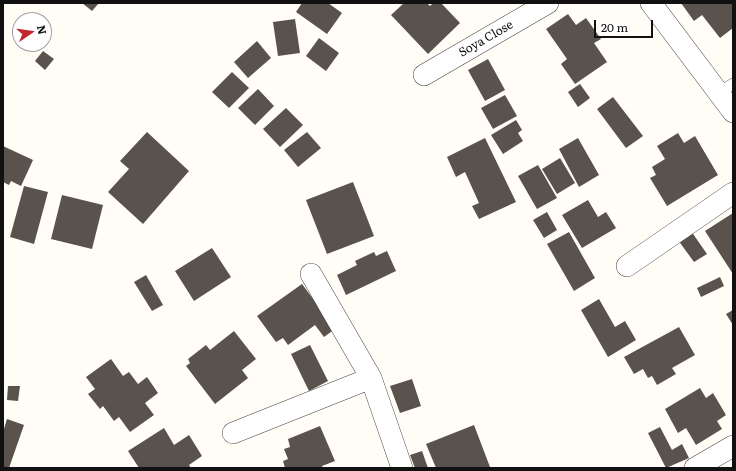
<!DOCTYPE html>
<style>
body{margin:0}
#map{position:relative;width:736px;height:471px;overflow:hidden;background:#fffdf5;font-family:Literata,serif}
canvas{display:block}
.frame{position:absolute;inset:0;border:4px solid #111;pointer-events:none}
.north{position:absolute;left:12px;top:12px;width:40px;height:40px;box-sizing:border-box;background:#fff;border:1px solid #a0a0a0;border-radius:50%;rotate:77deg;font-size:11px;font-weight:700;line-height:16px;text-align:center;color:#111}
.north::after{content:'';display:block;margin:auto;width:14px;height:18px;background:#c4262e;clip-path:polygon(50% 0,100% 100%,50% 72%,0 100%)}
.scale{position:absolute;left:594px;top:20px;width:59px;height:18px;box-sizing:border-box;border:2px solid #111;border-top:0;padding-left:5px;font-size:12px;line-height:14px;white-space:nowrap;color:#111;-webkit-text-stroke:3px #fff;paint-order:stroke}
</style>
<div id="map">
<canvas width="736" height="471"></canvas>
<div class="frame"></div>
<div class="north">N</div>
<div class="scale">20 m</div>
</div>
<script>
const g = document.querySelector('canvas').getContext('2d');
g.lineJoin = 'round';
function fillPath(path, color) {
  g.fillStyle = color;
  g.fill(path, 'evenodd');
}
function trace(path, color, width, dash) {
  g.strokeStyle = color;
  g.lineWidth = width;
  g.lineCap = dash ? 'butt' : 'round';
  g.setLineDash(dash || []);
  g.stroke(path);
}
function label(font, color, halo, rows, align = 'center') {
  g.font = font + ' Literata,serif';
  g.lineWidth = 4;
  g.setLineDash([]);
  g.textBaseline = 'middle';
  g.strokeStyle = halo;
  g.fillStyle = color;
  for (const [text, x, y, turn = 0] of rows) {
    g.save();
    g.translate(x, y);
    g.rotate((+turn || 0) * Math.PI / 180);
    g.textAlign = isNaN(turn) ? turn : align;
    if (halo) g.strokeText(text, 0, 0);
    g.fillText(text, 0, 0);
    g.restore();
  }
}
fillPath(new Path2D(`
 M82,3H99L92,11Z
 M302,3H328L342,13L327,34L296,12Z
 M404,3H427L430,6L433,3H441L460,23L428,54L391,15Z
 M681,3H733V28L720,38L702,15L694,21Z
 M568,14L576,25L586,18L601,39L594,43L607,62L575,84L561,64L567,59L546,29Z
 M295,19L300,53L278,56L273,22Z
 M319,38L339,53L326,71L306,56Z
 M257,41L271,58L248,78L234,62Z
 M43,51L54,59L45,70L35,61Z
 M488,59L505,90L485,101L468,70Z
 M232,72L249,88L229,108L212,92Z
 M580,84L590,98L578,107L568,92Z
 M258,89L274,106L255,125L238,108Z
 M505,95L517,116L493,129L481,108Z
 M613,97L643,136L626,148L597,109Z
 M286,108L303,125L280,147L263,129Z
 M516,120L522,130L518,133L523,141L503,154L491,135Z
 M147,132L189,171L143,224L108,192L129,169L120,161Z
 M307,132L321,148L298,167L284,150Z
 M678,133L684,143L695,136L718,175L667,206L650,178L656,175L652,167L665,159L657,146Z
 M485,138L516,202L479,219L472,206L479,203L465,172L456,177L447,157Z
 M578,138L599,175L579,187L559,149Z
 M3,146L33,160L21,186L11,181L9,185L3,182Z
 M560,158L575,183L557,194L542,169Z
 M538,165L557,198L537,209L518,176Z
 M353,182L374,236L327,254L306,200Z
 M24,186L48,192L34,244L10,237Z
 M62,195L103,205L92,249L51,239Z
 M588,200L598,217L606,212L616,228L582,248L562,215Z
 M547,212L557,230L544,238L533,220Z
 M733,213V274L705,231Z
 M691,231L707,254L694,262L678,240Z
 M569,232L595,278L574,291L547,244Z
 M212,248L231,277L194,301L175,271Z
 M387,251L396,271L346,295L337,275L357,265L355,261L374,252L376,256Z
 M146,275L163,305L152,311L134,282Z
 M720,277L724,286L701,297L697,288Z
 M302,284L335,329L324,337L315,325L288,345L283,338L276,342L257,316Z
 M599,299L615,327L625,321L636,340L608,357L581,310Z
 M733,310V325L726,314Z
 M679,327L695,355L672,368L676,374L657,385L652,376L648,378L643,369L634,374L624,357Z
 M234,331L256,359L242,370L248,378L215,404L186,366L190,363L188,359L206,345L210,350Z
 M310,345L328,381L309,391L291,354Z
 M111,359L123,376L129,372L138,384L147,377L158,393L145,403L154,415L130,432L119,417L114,421L103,406L100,409L88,394L95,389L86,377Z
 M412,379L421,406L400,413L390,386Z
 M8,386H20L18,401L7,400Z
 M700,388L706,398L713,393L726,415L717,421L722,429L696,445L686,428L678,433L665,409Z
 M7,419L24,425L9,468H3V432Z
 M474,425L490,467L436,468L426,444Z
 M320,426L335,461L322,466L323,468H285L283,461L288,459L284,449L290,447L288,439Z
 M660,427L672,450L682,444L689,458L666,468L648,433Z
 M164,428L174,445L189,435L202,456L189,465L191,468H139L128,451Z
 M422,451L428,468H415L410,455Z`), '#5a524d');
const service = new Path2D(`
 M719,93L733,84`);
const minor = new Path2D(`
 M651,3L733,112
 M424,75L548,3
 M627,266L733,193
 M311,274L371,378L402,468
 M233,433L371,378
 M695,468L733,446`);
trace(service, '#444', 12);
trace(minor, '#444', 22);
trace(service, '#fff', 11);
trace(minor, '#fff', 21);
label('12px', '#111', '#fff', [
 ["Soya Close",486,39,-30]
]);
</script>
